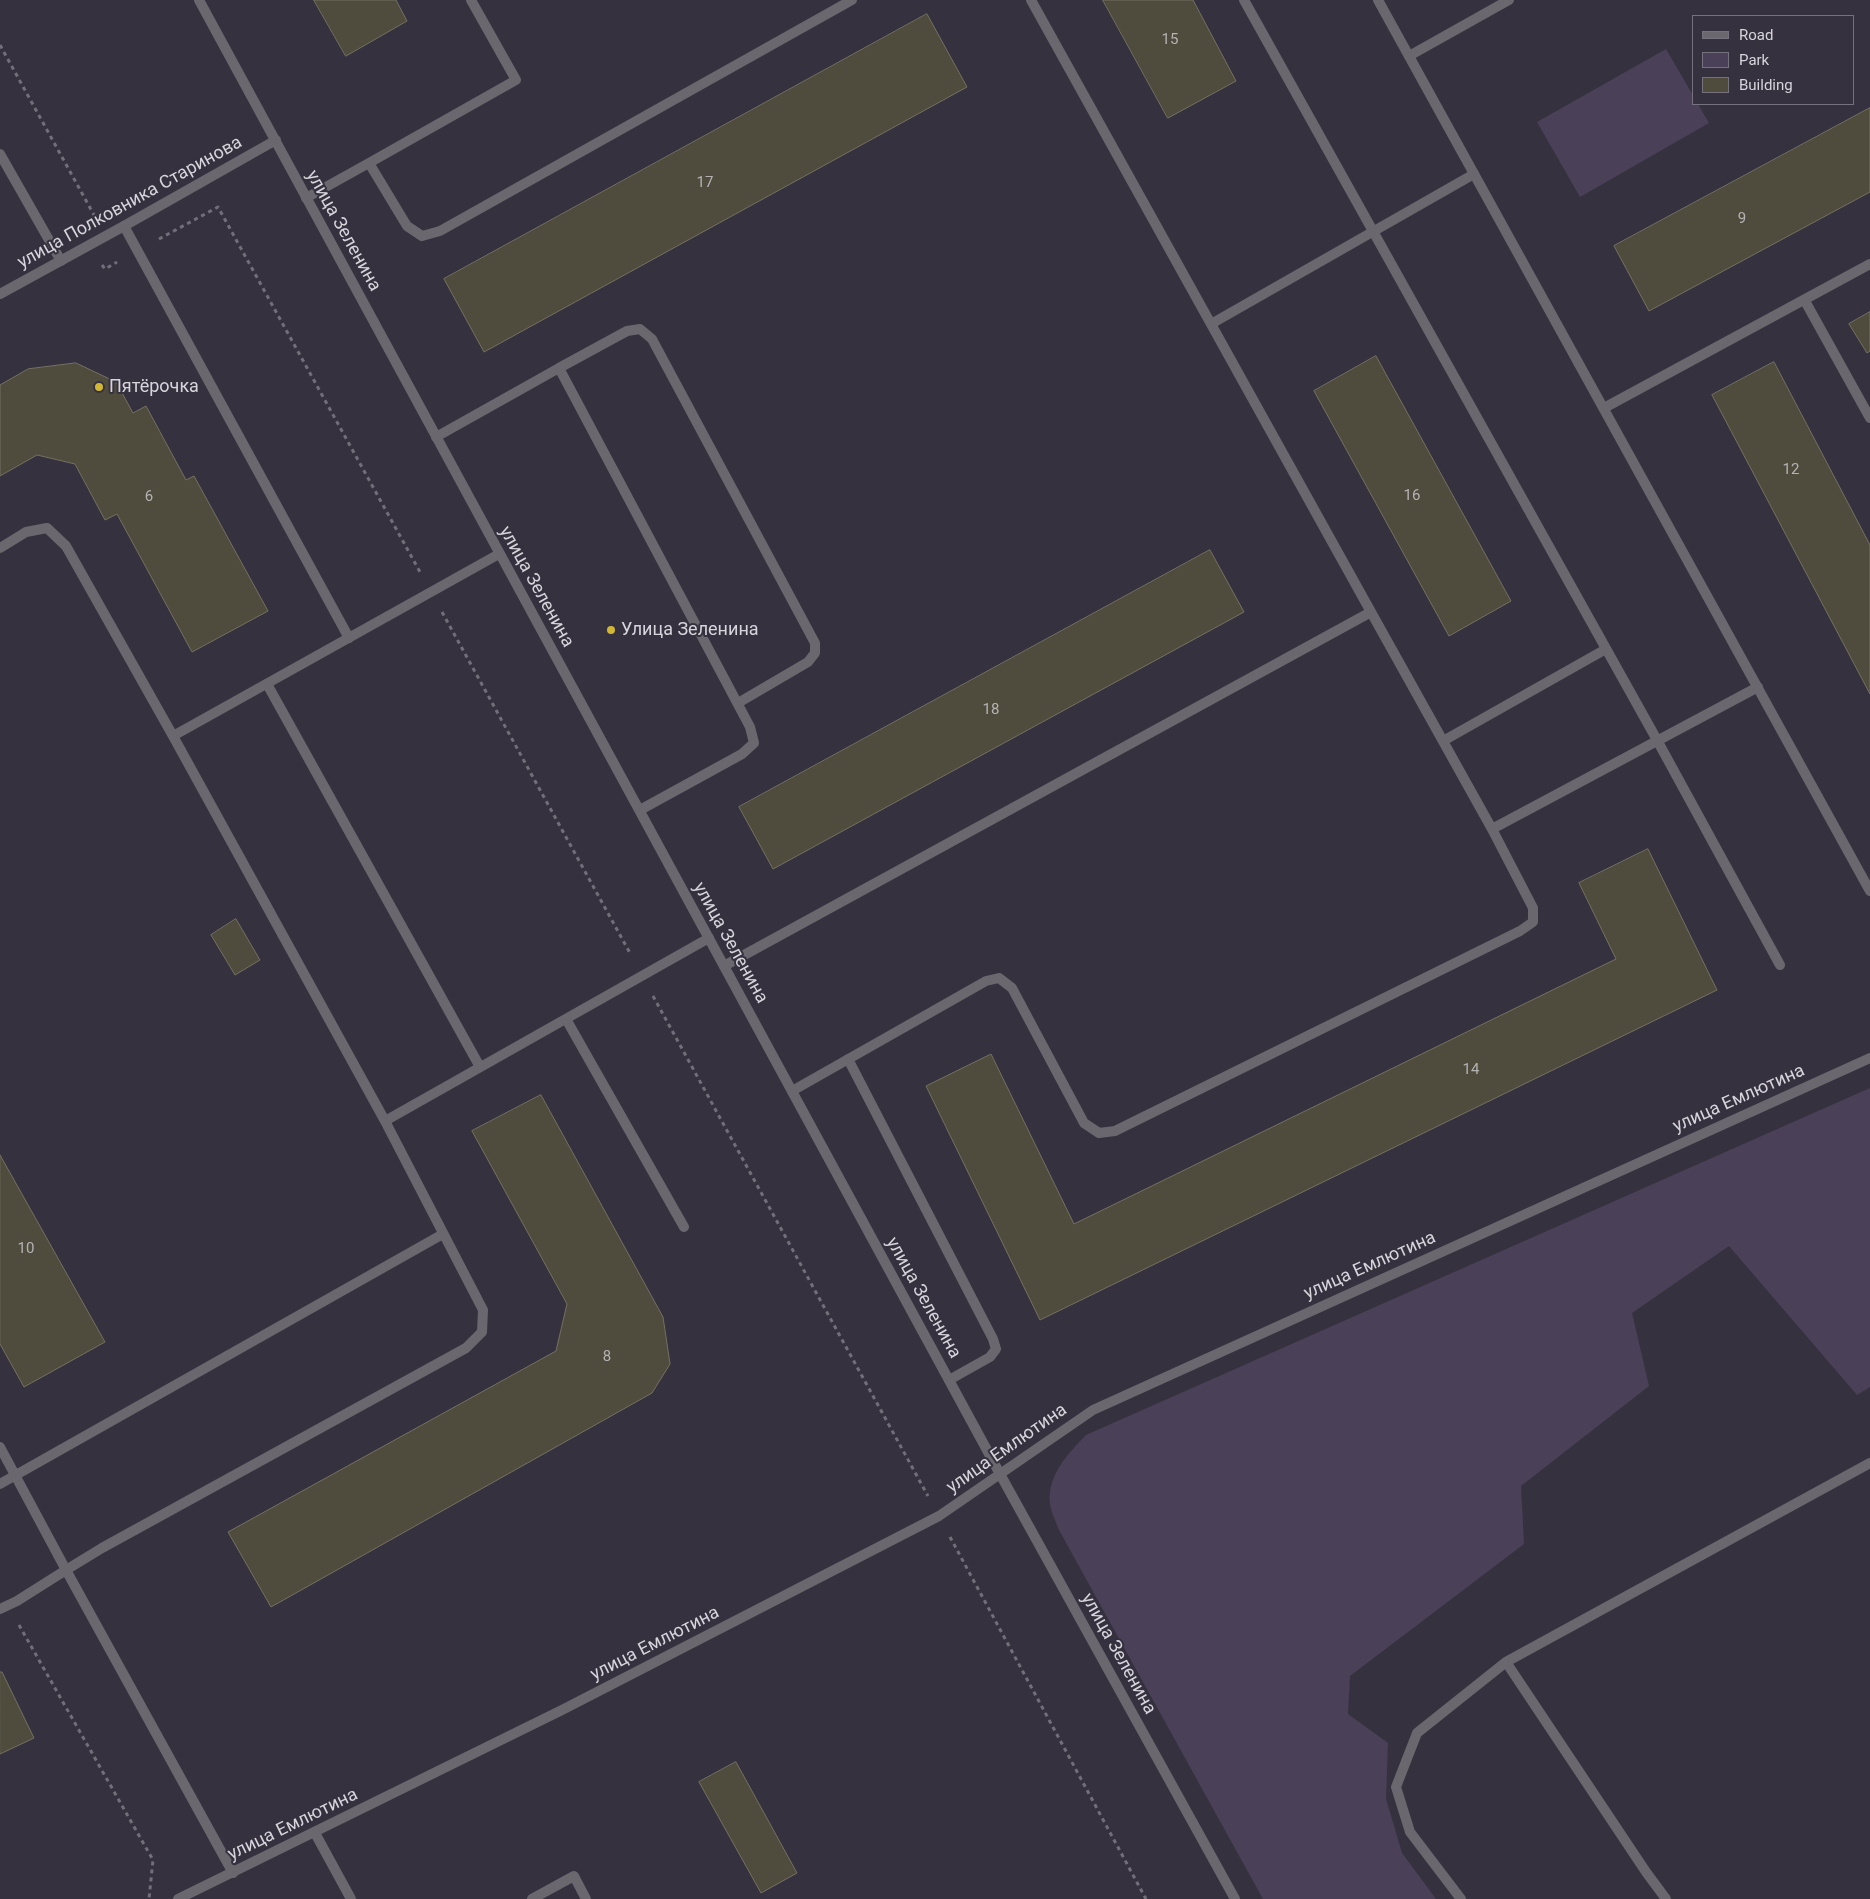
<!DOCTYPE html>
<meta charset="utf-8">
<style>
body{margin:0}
#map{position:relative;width:1870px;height:1899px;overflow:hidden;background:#36313e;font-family:Roboto,sans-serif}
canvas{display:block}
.legend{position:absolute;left:1692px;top:15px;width:162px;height:90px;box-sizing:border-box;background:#36313e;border:1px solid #76727d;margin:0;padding:6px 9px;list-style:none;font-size:15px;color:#d7d4dc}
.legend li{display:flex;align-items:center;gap:10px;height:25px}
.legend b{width:25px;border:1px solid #76727d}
</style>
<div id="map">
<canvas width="1870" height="1899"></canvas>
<ul class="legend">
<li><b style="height:6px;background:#6a686e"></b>Road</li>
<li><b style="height:14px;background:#4a4158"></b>Park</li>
<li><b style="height:14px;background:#4f4c3e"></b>Building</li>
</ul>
</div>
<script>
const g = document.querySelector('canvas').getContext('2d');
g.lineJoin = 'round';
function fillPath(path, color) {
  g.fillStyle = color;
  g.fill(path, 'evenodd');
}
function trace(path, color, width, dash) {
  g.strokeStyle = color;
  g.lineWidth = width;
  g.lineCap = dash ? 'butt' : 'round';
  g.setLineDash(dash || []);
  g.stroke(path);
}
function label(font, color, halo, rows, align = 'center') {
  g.font = font + ' Roboto,sans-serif';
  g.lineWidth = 4;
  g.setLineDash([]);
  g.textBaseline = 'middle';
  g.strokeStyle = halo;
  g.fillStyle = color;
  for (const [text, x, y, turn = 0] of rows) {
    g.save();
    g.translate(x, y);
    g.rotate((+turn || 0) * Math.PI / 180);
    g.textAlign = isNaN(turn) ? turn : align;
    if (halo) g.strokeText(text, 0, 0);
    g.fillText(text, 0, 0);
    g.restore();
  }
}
fillPath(new Path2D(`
 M1666,49L1694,97V104H1698L1709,123L1580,197L1537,122Z
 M1870,1088V1387L1857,1395L1729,1246L1632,1313L1649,1386L1521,1486L1524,1544L1350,1676L1348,1714L1388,1743L1386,1799L1402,1853L1436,1899H1263L1059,1530C1056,1522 1051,1512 1050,1504C1047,1475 1068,1454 1086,1435Z`), '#4a4158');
const building = new Path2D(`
 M314,0H396L407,21L346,56Z
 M1103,0H1193L1236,81L1168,118Z
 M927,14L967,87L484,352L444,279Z
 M1870,108V192L1649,311L1614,246Z
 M1870,312V351L1867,353L1849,324Z
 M1376,356L1511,601L1449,636L1314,391Z
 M1774,362L1870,545V694L1712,395Z
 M76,363L116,382L133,413L146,406L186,480L194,476L268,611L192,652L117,514L105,520L75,464L37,455L0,476V385L28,369Z
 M1210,550L1244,612L773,869L739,807Z
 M1648,849L1717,990L1040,1320L926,1086L991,1054L1074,1224L1616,959L1579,883Z
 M236,919L260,960L235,975L211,935Z
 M541,1095L663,1317L670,1364L652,1393L271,1607L228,1532L556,1351L567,1304L472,1131Z
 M0,1155L105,1342L24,1387L0,1344Z
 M0,1672H2L34,1738L0,1754Z
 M736,1762L797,1873L761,1893L699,1782Z`);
fillPath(building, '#4f4c3e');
trace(building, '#747162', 1);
trace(new Path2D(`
 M0,45L94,215
 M159,239L218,207L420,572
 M102,265L105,269L117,262
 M442,612L631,955
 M653,996L928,1496
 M950,1537L1146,1899
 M19,1625L153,1860L149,1899`), '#736f7a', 3, [4, 4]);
trace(new Path2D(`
 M1244,0L1657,740L1780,965
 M1409,56L1509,0
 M0,154L61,261
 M369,163L516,80L471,0
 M306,198L369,163L407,226L422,236L440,231L852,0
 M124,226L349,638
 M1805,301L1870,418
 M1211,324L1474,174
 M559,368L627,331L640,329L652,339L815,643V653L808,662L738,703
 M1604,408L1870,264
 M436,437L559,368L750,727L754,743L742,754L640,810
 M0,548L26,532L47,528L66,546L173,736L385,1121
 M1371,612L1492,829
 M267,684L480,1067
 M173,736L499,554
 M1443,741L1606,649
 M724,966L1371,612L1031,0
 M566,1019L684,1227
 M848,1059L993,1339L996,1349L990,1357L949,1380
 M792,1091L986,981L999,978L1012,988L1084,1123L1099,1133L1115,1131L1520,931L1533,922V908L1492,829L1758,687
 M0,1447L66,1570L102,1548L466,1348L482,1332L483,1310L385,1121L709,938
 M0,1484L443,1234
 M0,1609L17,1601L66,1570L233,1873
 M1506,1662L1646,1872L1666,1899
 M315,1833L351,1899
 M532,1899L574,1876L586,1899
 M1461,1899L1410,1832L1396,1787L1417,1733L1506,1662L1870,1463`), '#6a686e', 10);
trace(new Path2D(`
 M199,0L1000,1474L1235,1899
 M1378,0L1870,891
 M0,294L124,226L276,140
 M178,1899L562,1710L939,1516L1093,1410L1870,1058`), '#6a686e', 10);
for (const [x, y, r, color] of [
 [99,387,5,"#d2b736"],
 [611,630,5,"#d2b736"]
]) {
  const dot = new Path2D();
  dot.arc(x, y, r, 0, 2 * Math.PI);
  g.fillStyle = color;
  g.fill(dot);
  trace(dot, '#36313e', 2);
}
label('15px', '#b5b2b4', null, [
 ["15",1170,40],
 ["17",705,183],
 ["9",1742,219],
 ["12",1791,470],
 ["16",1412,496],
 ["6",149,497],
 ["18",991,710],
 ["14",1471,1070],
 ["10",26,1249],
 ["8",607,1357]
]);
label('18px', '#d7d4dc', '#36313e', [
 ["улица Полковника Старинова",130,203,-29],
 ["улица Зеленина",343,231,61],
 ["улица Зеленина",536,587,61],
 ["улица Зеленина",730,943,61],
 ["улица Емлютина",1739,1099,-24],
 ["улица Емлютина",1370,1266,-24],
 ["улица Зеленина",923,1298,61],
 ["улица Емлютина",1007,1449,-35],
 ["улица Емлютина",655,1644,-27],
 ["улица Зеленина",1118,1654,61],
 ["улица Емлютина",293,1825,-26]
]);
label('18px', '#d7d4dc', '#36313e', [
 ["Пятёрочка",109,387],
 ["Улица Зеленина",621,630]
], 'left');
</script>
